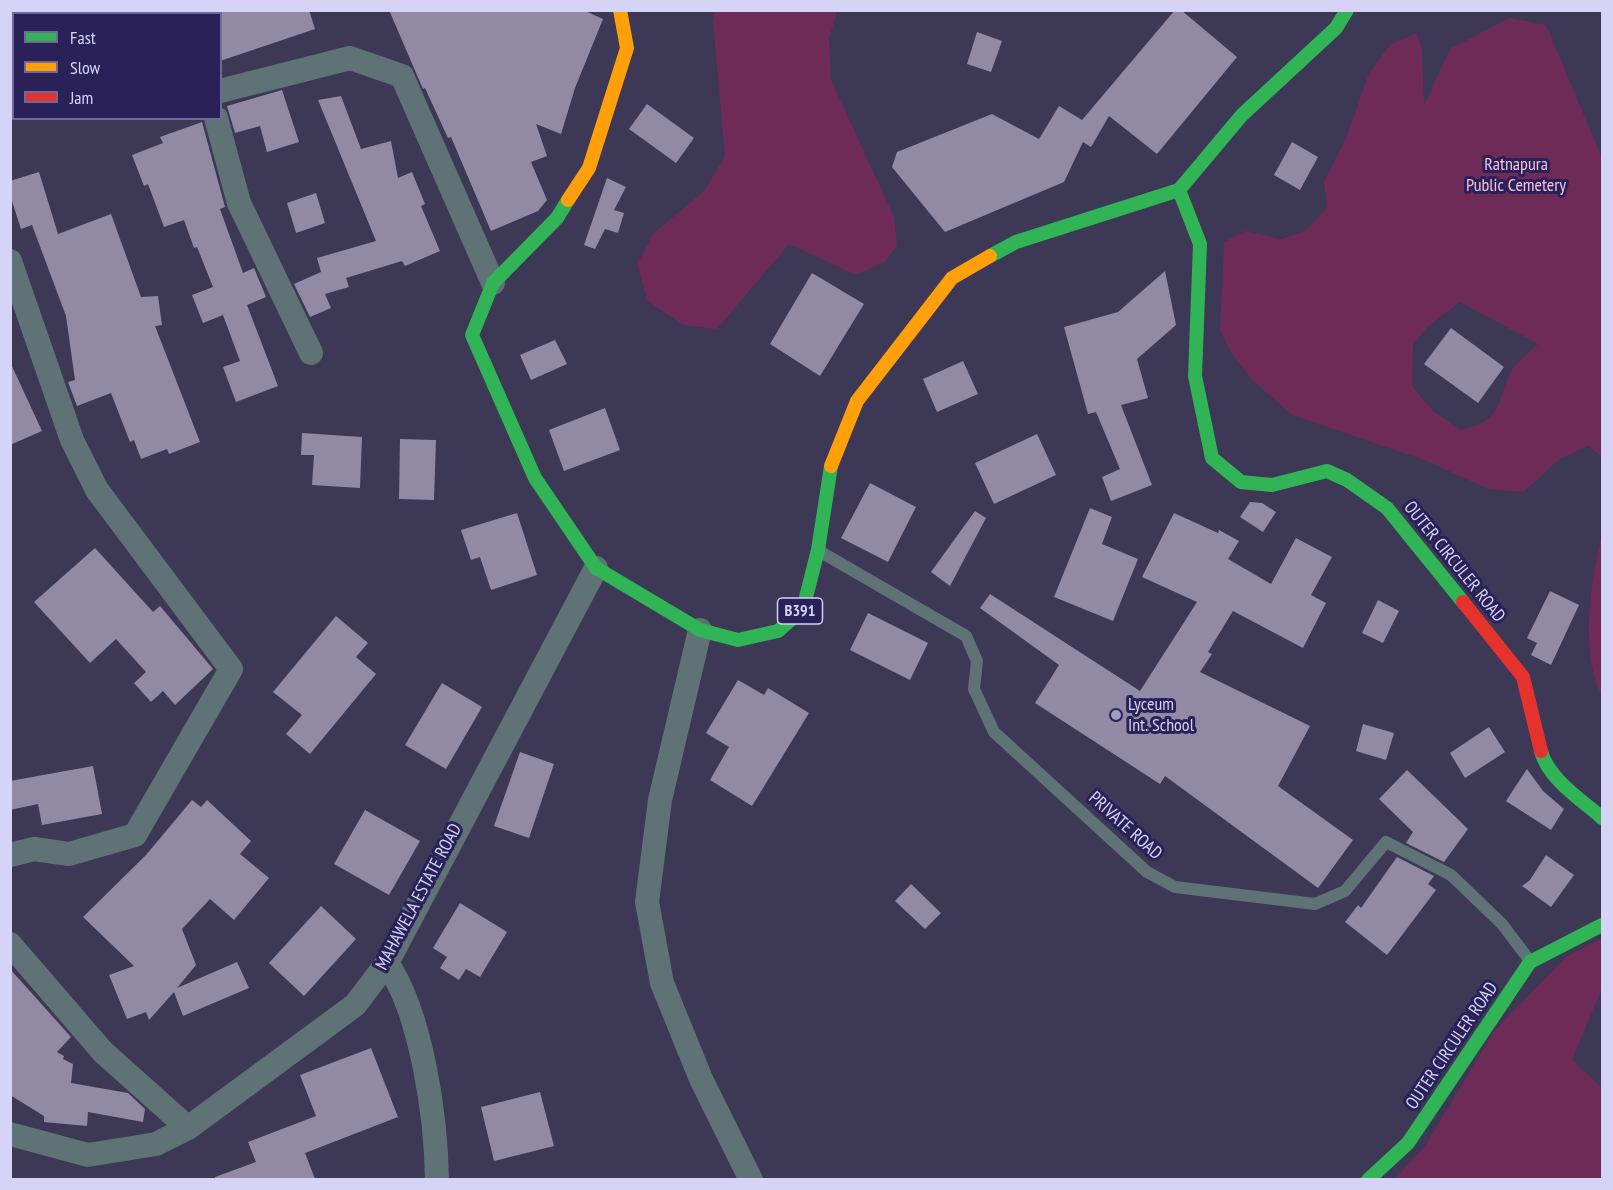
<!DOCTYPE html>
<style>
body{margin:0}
#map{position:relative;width:1613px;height:1190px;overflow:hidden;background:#3c3856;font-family:"PT Sans Narrow",sans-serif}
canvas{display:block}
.frame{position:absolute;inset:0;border:12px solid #d5d4f7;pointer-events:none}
.legend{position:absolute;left:12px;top:12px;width:210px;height:108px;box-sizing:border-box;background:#292158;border:2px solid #6e6998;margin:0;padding:8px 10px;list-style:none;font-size:18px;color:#d5d4f7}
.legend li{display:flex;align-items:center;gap:12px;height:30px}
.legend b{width:30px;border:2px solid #6e6998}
</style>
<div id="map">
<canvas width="1613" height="1190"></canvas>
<div class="frame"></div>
<ul class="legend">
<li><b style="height:8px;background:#30b455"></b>Fast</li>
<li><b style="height:8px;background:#ff9f0a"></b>Slow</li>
<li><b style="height:8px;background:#e5322d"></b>Jam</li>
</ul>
</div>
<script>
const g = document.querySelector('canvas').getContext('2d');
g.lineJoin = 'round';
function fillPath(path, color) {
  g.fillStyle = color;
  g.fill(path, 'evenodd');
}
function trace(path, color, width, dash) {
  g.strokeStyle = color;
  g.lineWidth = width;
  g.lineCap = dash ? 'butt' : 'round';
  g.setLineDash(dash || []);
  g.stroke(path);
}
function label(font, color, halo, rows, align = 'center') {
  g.font = font + ' "PT Sans Narrow",sans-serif';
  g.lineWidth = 6;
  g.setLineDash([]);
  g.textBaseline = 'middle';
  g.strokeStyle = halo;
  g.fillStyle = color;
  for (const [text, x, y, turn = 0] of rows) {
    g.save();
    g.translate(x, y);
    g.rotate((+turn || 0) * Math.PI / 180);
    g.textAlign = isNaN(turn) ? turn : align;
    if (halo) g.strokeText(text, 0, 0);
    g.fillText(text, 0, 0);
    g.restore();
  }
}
fillPath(new Path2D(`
 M715,11H837L829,39L831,80L894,217L897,245L885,262L856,275L789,244L717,329L683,325L648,301L637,265L653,234L705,190L725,156L713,22Z
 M1509,18L1546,25L1602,158V458L1589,446L1561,458L1523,492L1488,489L1427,461L1292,415L1252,380L1230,351L1220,329L1224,242L1245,231L1281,239L1305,231L1327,208L1324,181L1346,139L1369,73L1391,44L1417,33L1422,49L1424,105L1450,49ZM1460,302L1538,344C1531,351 1520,359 1514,367C1495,397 1507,421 1460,430L1433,411L1412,386L1413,345L1428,326Z
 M1602,533V697C1579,650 1591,583 1602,533Z
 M1602,938V988L1572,1060L1602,1088V1179L1394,1180L1425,1146L1495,1030L1566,957Z`), '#6e2b58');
fillPath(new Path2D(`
 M220,10H309L315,29L220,61Z
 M389,10H583L603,19L575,88L561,134L536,124L547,156L531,162L547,200L538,211L491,231L451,137L448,138L425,88L423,89Z
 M1175,10H1181L1237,57L1157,154L1109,116L1091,147L1083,142L1064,182L945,232L892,167L897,152L992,114L1039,139L1059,106L1082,120Z
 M977,32L1002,41L991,72L967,64Z
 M282,90L299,142L267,152L260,126L235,133L227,106Z
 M341,96L361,149L391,141L398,178L412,172L425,204L421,206L440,251L405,266L402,261L346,278L349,287L325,294L331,308L310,317L294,284L321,272L317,258L376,241L318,100Z
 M647,104L694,138L676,163L629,129Z
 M202,122L225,207L220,209L243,273L254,268L266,297L247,305L278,386L236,402L223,367L240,361L223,315L203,323L192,295L213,287L197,247L194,248L184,220L164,227L148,184L144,186L132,155L163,143L160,137Z
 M1292,142L1318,157L1300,190L1274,175Z
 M39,172L58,234L111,214L141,297L158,296L162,325L155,326L200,442L169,454L167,449L141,459L134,440L130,442L111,393L77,406L68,382L75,380L66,316L32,225L21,229L10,195V181Z
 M607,178L626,187L614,210L624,213L618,233L605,229L595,249L584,245Z
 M316,193L325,223L296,233L287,203Z
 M1165,271L1176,325L1137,359L1148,398L1121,405L1152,485L1111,501L1102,477L1120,469L1096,412L1088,414L1064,327L1118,312Z
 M812,273L864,304L820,376L770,344Z
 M1451,328L1504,367L1478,403L1424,364Z
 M555,340L567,364L531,380L520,355Z
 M963,361L978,394L937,412L923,379Z
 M10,362L42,431L10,445Z
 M605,408L620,450L564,471L549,430Z
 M302,433L362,437L360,488L312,485L314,455H301Z
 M1037,434L1056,475L994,504L975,463Z
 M400,439L436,440L434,500L399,499Z
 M870,483L916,507L888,562L841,538Z
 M1250,502L1262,503L1276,512L1263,532L1240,517Z
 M1090,508L1112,517L1102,544L1138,559L1113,621L1054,597Z
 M975,511L986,518L950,586L931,572Z
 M517,513L537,575L491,590L480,557L471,560L461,530Z
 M1174,513L1218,533L1219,530L1239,541L1228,559L1271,584L1296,538L1332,557L1311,595L1326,603L1303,648L1233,611L1208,652L1212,654L1200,672L1310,726L1278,786L1353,840L1318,888L1165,776L1160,784L1035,703L1059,665L980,608L990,594L1140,691L1197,602L1142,577Z
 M95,548L153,612L160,606L213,669L175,705L163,691L151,702L134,683L146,672L116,639L90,663L34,602Z
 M1550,591L1579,605L1551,665L1531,655L1537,643L1527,638Z
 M1378,600L1399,611L1383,643L1362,633Z
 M868,613L928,643L910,680L850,650Z
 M336,616L368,643L356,657L376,674L310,754L286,734L302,715L273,692Z
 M738,680L764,695L768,688L809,713L752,806L710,780L729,747L706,733Z
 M442,683L482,707L446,769L405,745Z
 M1363,724L1394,733L1386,760L1356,751Z
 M1489,727L1505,752L1465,778L1450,753Z
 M520,752L554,764L529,838L494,826Z
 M93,766L102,814L42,825L38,804L10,810V781Z
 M1527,769L1543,791L1564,809L1551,830L1506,801Z
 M1407,770L1468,829L1444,862L1406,843L1413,832L1379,799Z
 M192,800L201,807L207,800L251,841L240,854L269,878L234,920L210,899L182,929L196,965L177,988L237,962L249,988L183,1016L174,992L149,1020L146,1012L127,1019L109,975L134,966L83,917L146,855Z
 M365,810L420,841L389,895L334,864Z
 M1546,855L1574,875L1551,907L1522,886L1530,880Z
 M1397,857L1434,876L1428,884L1436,890L1387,955L1345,922L1358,905L1361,908Z
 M911,884L941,913L925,929L895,901Z
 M460,903L507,932L480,977L466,969L459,980L440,968L447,957L433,948Z
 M321,906L356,939L304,996L269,963Z
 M10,969L71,1037L57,1052L64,1056L63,1059L73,1064L71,1083L128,1093L145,1109L143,1122L88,1112L87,1126L44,1122V1116L10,1095Z
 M371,1048L398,1117L305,1153L315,1179H215V1177L256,1162L248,1142L316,1116L300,1075Z
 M540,1092L554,1146L494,1161L481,1107Z`), '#928aa4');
trace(new Path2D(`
 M819,551L966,636L977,661L974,689L994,732L1147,872L1175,887L1315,904L1345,891L1386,842L1451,875L1502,924L1530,961`), '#5f7275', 12);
trace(new Path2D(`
 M174,10L175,14
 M220,91L350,58L402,76L493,283
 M216,118L239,203L311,353
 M10,261L72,440L97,490L231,669L135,835L69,854L34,849L10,855
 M700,630L660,800L647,902L662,983L701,1079L751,1180
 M10,944L103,1052L188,1128
 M387,963C422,1015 436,1117 437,1180
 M10,1134L88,1155L156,1144L188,1128L355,1005L387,963L596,568`), '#5f7275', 24);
trace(new Path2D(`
 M1179,190L1200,244L1195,376L1212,458L1241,482L1272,485L1327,471L1347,480L1387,508L1463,602
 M568,200L557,218L493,283L472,335L535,478L596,568L700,630L738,640L778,631L803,609L818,550L831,466
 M990,256L1016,242L1179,190L1242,115L1336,28L1347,10
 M1541,751C1548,779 1582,800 1602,818
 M1368,1180L1408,1143L1530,962L1602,925`), '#30b455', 14);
trace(new Path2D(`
 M568,200L589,168L627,48L620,10
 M831,466L857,401L952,278L990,256`), '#ff9f0a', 14);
trace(new Path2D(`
 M1463,602L1523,677L1541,751`), '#e5322d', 14);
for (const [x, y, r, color] of [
 [1116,715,6,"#9f9dbf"]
]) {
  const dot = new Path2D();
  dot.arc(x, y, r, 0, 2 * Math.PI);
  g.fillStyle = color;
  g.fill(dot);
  trace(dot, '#292158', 2);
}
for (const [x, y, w] of [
 [800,611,45]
]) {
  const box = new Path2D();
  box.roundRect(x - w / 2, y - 13, w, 26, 4.5);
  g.fillStyle = '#292158';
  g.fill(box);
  trace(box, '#d5d4f7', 1.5);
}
label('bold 16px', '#d5d4f7', null, [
 ["B391",800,611]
]);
label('18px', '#f6c1dc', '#292158', [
 ["Ratnapura",1516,165],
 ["Public Cemetery",1516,186]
]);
label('18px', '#d5d4f7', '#292158', [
 ["OUTER CIRCULER ROAD",1454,562,51],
 ["PRIVATE ROAD",1125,826,42],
 ["MAHAWELA ESTATE ROAD",419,897,-62],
 ["OUTER CIRCULER ROAD",1452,1046,-56]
]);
label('18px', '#d5d4f7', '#292158', [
 ["Lyceum",1128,705],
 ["Int. School",1128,726]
], 'left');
</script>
